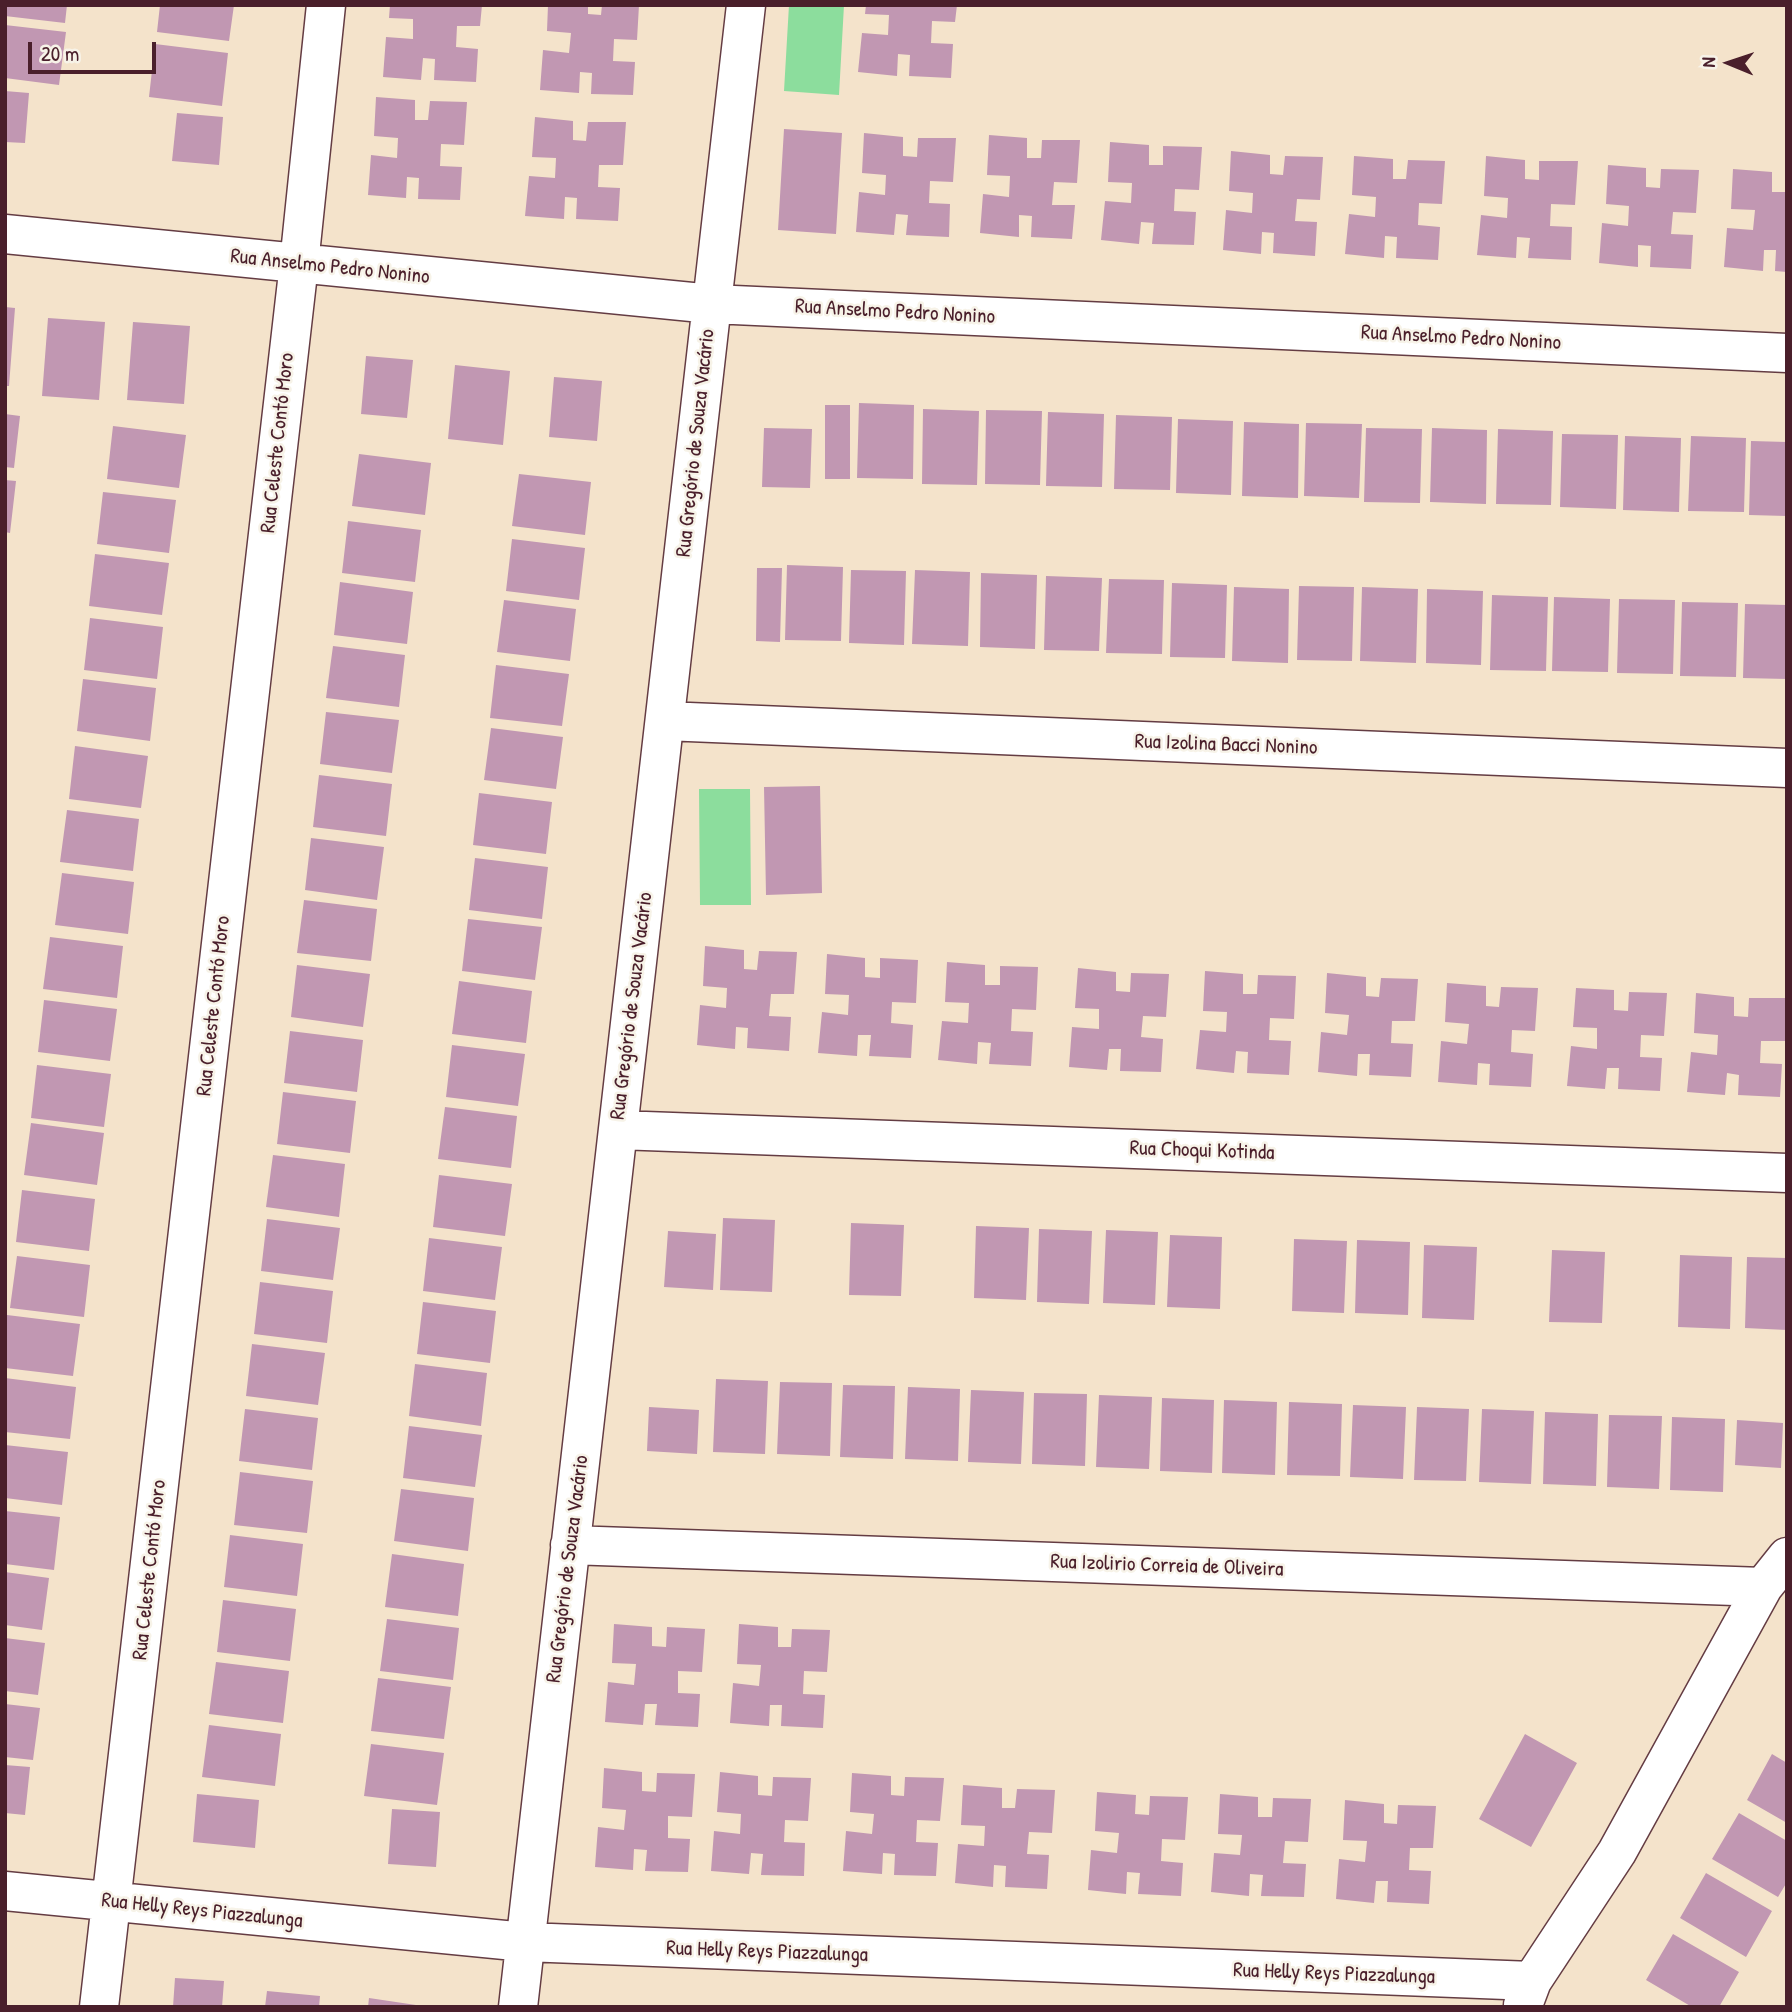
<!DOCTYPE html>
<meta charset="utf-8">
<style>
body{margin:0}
#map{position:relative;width:1792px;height:2012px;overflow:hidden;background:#f4e3cb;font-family:"Patrick Hand",sans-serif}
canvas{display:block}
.frame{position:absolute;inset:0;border:7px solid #4a1f2b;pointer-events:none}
.north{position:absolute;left:1694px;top:28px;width:70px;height:70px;-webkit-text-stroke:5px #f7f3e8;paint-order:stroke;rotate:272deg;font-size:19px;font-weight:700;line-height:28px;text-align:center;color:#4a1f2b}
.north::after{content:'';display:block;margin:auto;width:24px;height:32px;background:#4a1f2b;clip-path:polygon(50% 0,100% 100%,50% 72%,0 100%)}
.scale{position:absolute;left:28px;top:42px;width:128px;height:32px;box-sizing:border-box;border:4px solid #4a1f2b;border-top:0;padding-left:9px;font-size:21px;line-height:24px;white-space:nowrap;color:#4a1f2b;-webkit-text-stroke:5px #f7f3e8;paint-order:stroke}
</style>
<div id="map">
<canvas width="1792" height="2012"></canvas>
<div class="frame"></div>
<div class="north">N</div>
<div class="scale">20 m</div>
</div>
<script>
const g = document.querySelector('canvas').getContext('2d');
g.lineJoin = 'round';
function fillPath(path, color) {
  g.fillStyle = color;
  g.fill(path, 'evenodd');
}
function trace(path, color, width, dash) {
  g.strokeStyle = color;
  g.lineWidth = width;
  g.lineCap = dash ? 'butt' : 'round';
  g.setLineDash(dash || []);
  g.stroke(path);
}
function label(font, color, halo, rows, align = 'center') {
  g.font = font + ' "Patrick Hand",sans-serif';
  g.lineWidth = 5;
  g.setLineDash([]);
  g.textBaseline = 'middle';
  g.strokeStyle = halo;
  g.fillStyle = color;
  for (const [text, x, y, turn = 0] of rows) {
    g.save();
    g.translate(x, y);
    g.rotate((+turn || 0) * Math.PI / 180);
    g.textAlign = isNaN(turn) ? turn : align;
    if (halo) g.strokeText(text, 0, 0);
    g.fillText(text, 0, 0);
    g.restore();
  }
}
fillPath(new Path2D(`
 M789,5H844L839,95L784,91Z
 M699,789H750L751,905H700Z`), '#8cdd9d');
fillPath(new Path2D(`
 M5,5H67L65,23L5,16Z
 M160,5H234L229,41L157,32Z
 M390,5H482L480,26H457L456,47L478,49L476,82L434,80L435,59L423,58L421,80L383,77L386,37L413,39V19L389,18Z
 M548,5H588V14L601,15L602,5H639L637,40L614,39L613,61L635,62L633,95L591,94L592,73L580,72L579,93L540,90L543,50L569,53L571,33L547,31Z
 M866,5H957L955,22L932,21L931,43L953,44L951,78L909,76L910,55L898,54L897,76L858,72L862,33L888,35L889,15L865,14Z
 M5,25L66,32L59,85L5,78Z
 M155,44L228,53L222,106L149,97Z
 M5,91L29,93L25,143L5,142Z
 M376,97L415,100V120H428L430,101L467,102L464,145L441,144L440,166L462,167L460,200L418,199L419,178L407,177L406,198L368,195L371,155L397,158L398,138L374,136Z
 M177,113L223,117L219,165L172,161Z
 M535,117L573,121V140L586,141L588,122H626L623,165H599L598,187L620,188L618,221L576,219L577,198L565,197L564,219L525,216L529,176L555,178L556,158L532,157Z
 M784,129L842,133L836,234L778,230Z
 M864,133L903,137V156L917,157L918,138H956L953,182L930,181L929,203L950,204L949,237L906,235L908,215L896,214L894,235L856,232L859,192L885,195L886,175L862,173Z
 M989,135L1027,138V158H1041L1042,140H1080L1077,183L1054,182L1052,205H1075L1072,239L1031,237L1032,216L1019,215V237L980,233L983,194L1009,197L1010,176L987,175Z
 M1110,142L1149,145V165H1163V146L1202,147L1199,190L1175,189L1174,211L1196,212L1194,245L1152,244L1154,223L1141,222L1139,244L1101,240L1105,201L1131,203L1132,183L1108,182Z
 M1231,151L1270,155V174L1283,175L1285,156L1323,157L1320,200L1297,199L1295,221L1317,222L1315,256L1273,253L1274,233L1262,232L1261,254L1223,250L1226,210L1252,213L1253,193L1229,191Z
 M1354,156L1393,159V179H1406L1408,160L1445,161L1442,204L1419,203L1418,225L1440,227L1438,260L1396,258L1397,237L1385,236L1384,258L1345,254L1349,214L1375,217L1376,197L1352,195Z
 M1486,156L1525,160V179L1539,180V161H1578L1575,205L1551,204L1550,226L1572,227L1571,260L1528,258L1530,238L1517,237L1516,258L1477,255L1481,215L1507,218L1508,198L1484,196Z
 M1608,165L1646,168V187L1660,188L1661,169L1699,170L1696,213L1673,212L1671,234L1693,235L1691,269L1650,267L1651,246L1638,245V267L1599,263L1602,223L1628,226L1629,206L1606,204Z
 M1733,169L1772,172V192H1787V272L1775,271L1776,250H1764L1763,271L1724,267L1727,228L1753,230L1755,210L1731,209Z
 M5,307L15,308L9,386H5Z
 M48,318L105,322L99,400L42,396Z
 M133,322L190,326L184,404L127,400Z
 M366,356L413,360L407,418L361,414Z
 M455,365L510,371L503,445L448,439Z
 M554,377L602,381L597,441L549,437Z
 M859,403L914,405L913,479L857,478Z
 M825,405H850V479H825Z
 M923,409L979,411L977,485L922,484Z
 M986,410L1042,411L1040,485L985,484Z
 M1048,412L1104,414L1102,487L1046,486Z
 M5,414L20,416L14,468L5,467Z
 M1116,415L1172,417L1170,490L1114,489Z
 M1178,419L1233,421L1231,495L1176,493Z
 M1244,422L1299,424L1298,498L1242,496Z
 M1306,423L1362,424L1359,498L1304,496Z
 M113,426L186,435L179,488L107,479Z
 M764,428L812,429L810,488L762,487Z
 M1366,428L1422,429L1420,503L1364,502Z
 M1432,428L1487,430L1486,504L1430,502Z
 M1498,429L1553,431L1551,505L1496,504Z
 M1562,434L1618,435L1616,509L1560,507Z
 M1625,436L1681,438L1679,512L1623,510Z
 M1691,436L1746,438L1744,512L1688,511Z
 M1751,441L1787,442V516L1749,515Z
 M359,454L431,463L425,515L352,506Z
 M519,474L591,482L585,535L512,526Z
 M5,480L16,481L10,533L5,532Z
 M103,492L176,500L169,553L97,544Z
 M348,521L421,530L415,582L342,573Z
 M512,539L585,548L579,600L506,591Z
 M95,554L169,563L162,615L89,606Z
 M787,565L843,567L841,641L785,640Z
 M757,568H782L780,642L756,641Z
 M851,570L906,571L904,645L849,643Z
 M915,570L970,572L968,646L912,644Z
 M981,573L1037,575L1035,649L980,647Z
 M1046,576L1102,578L1099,651L1044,650Z
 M1109,579L1164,580L1162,654L1106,653Z
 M340,582L413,592L407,644L334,635Z
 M1172,583L1227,585L1225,658L1170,657Z
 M1299,586L1354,587L1352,661L1297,660Z
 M1234,587L1289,589L1288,663L1232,661Z
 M1362,587L1418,589L1416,663L1360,661Z
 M1427,589L1483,591L1481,665L1426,663Z
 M1492,595L1548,597L1546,671L1490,670Z
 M1554,597L1610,599L1608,672L1552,671Z
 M1619,599L1675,600L1673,674L1617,673Z
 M504,600L576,609L570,661L497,652Z
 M1682,602L1738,603L1736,677L1680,676Z
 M1745,604L1787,605V679L1743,678Z
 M90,618L163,627L157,679L84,670Z
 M333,646L405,655L399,707L326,698Z
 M496,665L569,674L562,726L490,718Z
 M83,679L156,688L150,741L77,731Z
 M326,712L399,720L392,773L320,764Z
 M491,728L563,737L556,789L484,780Z
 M75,746L148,756L141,808L69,799Z
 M319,775L392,784L386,836L313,827Z
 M820,786L822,893L766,895L764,787Z
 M479,793L552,802L546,854L473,845Z
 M67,810L139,819L133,871L60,862Z
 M311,838L384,847L377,900L305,890Z
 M475,858L548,867L542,919L469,910Z
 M62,873L134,882L128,934L55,925Z
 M304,900L377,909L371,961L297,953Z
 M468,919L542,927L535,980L462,971Z
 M50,937L123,946L117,998L43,989Z
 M705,946L744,950V969L757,970L759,951L797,952L794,994H771L769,1016L791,1017L789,1051L747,1048L748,1028L736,1027L735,1049L697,1045L700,1005L726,1008L727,988L703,986Z
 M827,954L865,958V977L880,978V958L918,960L916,1003L892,1002L891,1023L913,1025L911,1058L869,1056L871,1035H858L857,1056L818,1053L822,1012L848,1015L849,995L825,994Z
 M947,962L985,965V985H1000V966L1038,967L1036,1010L1012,1009L1011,1031L1033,1032L1031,1066L989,1064L991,1043L978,1042L977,1064L938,1060L942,1021L968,1023L969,1003L945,1002Z
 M297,965L370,974L363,1027L291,1017Z
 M1078,968L1116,972V991L1130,992L1131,973L1169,974L1166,1017L1143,1016L1141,1037L1163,1039L1161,1072L1120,1071L1121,1049H1109L1107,1070L1069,1067L1072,1027L1099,1029V1009L1075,1008Z
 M1205,971L1243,974V994H1257L1258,975L1296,976L1294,1019L1270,1018L1269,1040L1291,1041L1289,1075L1247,1073L1248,1052L1236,1051L1234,1073L1196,1069L1200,1030L1226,1032L1227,1012L1203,1011Z
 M1327,973L1366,977V996L1379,997L1381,978L1418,979L1415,1021H1392L1391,1043L1413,1044L1411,1077L1369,1075L1370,1054H1358L1357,1076L1318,1072L1321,1032L1347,1035L1349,1015L1325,1013Z
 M459,981L532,991L526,1043L452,1034Z
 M1447,983L1486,986V1006L1499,1007L1501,987L1538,988L1535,1031L1512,1030L1511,1052L1533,1054L1531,1087L1489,1085L1490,1064L1478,1063L1477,1085L1438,1082L1441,1041L1467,1044L1469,1024L1445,1022Z
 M1576,988L1614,990V1010L1628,1011L1629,992L1667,993L1664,1036L1641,1035L1640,1057L1662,1058L1660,1091L1618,1089L1619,1068H1607L1605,1089L1567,1086L1571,1046L1597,1049V1028L1573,1027Z
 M1696,993L1734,997V1016L1748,1017L1749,998H1787L1785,1041H1761L1760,1063L1782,1064L1780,1097L1738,1095L1739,1075L1727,1073L1725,1095L1687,1092L1691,1052L1717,1055L1718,1035L1694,1033Z
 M44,1000L117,1009L110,1061L38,1052Z
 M290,1031L363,1040L357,1092L284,1083Z
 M452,1045L525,1054L518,1106L446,1097Z
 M37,1065L111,1074L104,1127L31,1118Z
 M283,1092L356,1101L350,1153L277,1144Z
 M445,1107L517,1116L511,1168L438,1159Z
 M31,1123L104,1133L97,1185L24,1175Z
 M273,1155L345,1164L339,1217L266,1207Z
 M439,1175L512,1184L505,1236L433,1227Z
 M22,1190L95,1199L89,1251L16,1242Z
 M723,1218L775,1220L772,1292L720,1290Z
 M267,1219L340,1228L333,1280L261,1271Z
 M851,1223L904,1225L901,1296L849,1295Z
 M976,1226L1029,1228L1026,1300L974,1298Z
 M1039,1229L1092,1231L1089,1304L1037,1302Z
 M1106,1230L1158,1232L1155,1305L1103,1303Z
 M668,1231L716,1234L713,1290L664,1287Z
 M1170,1235L1222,1237L1220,1309L1167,1307Z
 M429,1238L502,1247L495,1300L423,1291Z
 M1294,1239L1347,1241L1344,1313L1292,1311Z
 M1357,1240L1410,1242L1408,1315L1355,1313Z
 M1424,1245L1477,1247L1474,1320L1422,1318Z
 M1552,1250L1605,1252L1602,1323L1549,1322Z
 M1680,1255L1732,1257L1730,1329L1678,1327Z
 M17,1256L90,1265L84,1317L10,1308Z
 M1747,1257L1787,1258V1330L1745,1328Z
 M260,1282L333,1291L327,1343L254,1334Z
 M423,1302L496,1311L490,1363L417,1354Z
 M7,1315L80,1324L73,1376L5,1368Z
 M252,1344L325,1353L318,1405L246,1396Z
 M415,1364L487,1373L481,1426L409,1416Z
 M5,1378L76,1387L70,1439L5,1432Z
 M716,1379L768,1381L765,1454L713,1452Z
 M780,1382L832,1383L830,1456L777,1454Z
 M843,1385L895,1386L893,1459L840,1457Z
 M908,1387L960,1389L958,1461L905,1459Z
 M971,1390L1024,1392L1021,1464L968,1462Z
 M1034,1393L1087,1394L1085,1466L1032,1464Z
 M1099,1395L1152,1397L1149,1469L1096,1467Z
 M1162,1398L1214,1400L1212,1473L1160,1471Z
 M1224,1400L1277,1402L1275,1475L1222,1473Z
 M1289,1402L1342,1404L1340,1476L1287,1475Z
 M1353,1405L1406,1407L1403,1479L1350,1477Z
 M649,1407L699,1410L697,1454L647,1451Z
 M1417,1407L1469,1409L1466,1481L1414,1480Z
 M245,1409L318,1418L312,1470L239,1461Z
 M1482,1409L1534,1411L1531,1484L1479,1482Z
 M1545,1412L1598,1414L1596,1486L1543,1484Z
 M1609,1415L1662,1416L1659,1489L1607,1487Z
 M1672,1417L1725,1419L1723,1492L1670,1490Z
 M1737,1420L1783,1423L1781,1468L1735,1465Z
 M409,1426L482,1435L475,1487L403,1478Z
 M5,1445L68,1452L62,1505L5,1498Z
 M240,1472L313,1481L307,1533L234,1525Z
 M401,1489L474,1498L468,1551L394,1541Z
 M5,1511L60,1517L54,1570L5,1564Z
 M230,1535L303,1544L297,1596L224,1587Z
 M392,1554L464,1564L458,1616L385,1607Z
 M5,1572L49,1578L42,1630L5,1625Z
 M223,1600L296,1609L290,1661L217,1652Z
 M387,1619L459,1628L453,1680L380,1671Z
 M614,1624L652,1627V1646L666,1647L667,1627L705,1629L702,1672L678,1671V1693L700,1694L698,1727L655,1725L657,1704H645L643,1725L605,1722L608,1682L634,1685L636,1664L612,1663Z
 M739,1624L778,1627V1647H791L792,1629L830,1630L827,1672L804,1671L803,1694L825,1695L823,1728L781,1726L782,1705H770L769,1726L730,1723L733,1683L759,1686L761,1665L737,1664Z
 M5,1638L45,1643L38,1695L5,1691Z
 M216,1662L289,1671L283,1723L209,1714Z
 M378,1678L451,1687L444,1739L371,1731Z
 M5,1704L40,1708L33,1760L5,1757Z
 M209,1725L281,1734L275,1786L202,1777Z
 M1525,1734L1577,1763L1531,1847L1479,1819Z
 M371,1744L444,1753L437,1805L364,1796Z
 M1772,1754L1787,1763V1823L1747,1800Z
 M5,1765L30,1767L25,1815L5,1813Z
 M604,1768L642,1772V1791L656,1792L657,1773L695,1774L692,1817L668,1816V1838L690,1839L688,1872L645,1871L647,1850L634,1849L633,1870L595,1867L598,1827L624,1830L626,1810L602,1808Z
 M720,1772L758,1776V1795L772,1796L773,1777L811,1778L808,1821L785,1820L784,1842L805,1843L804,1876L761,1875L763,1854L751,1853L749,1874L711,1871L714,1831L740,1834L741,1814L717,1812Z
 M852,1773L891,1776V1795L904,1796L905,1777L944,1778L940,1821L917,1820L916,1842L938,1843L936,1876L894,1875L895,1854L883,1853L882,1874L843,1871L846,1831L872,1834L874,1814L850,1812Z
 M963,1785L1002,1788V1808H1015L1017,1789L1055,1790L1052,1833L1029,1832L1027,1854L1049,1855L1047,1889L1005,1887L1006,1866L994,1865L993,1887L955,1883L958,1844L984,1846L985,1826L961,1825Z
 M1097,1792L1136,1795L1135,1814L1149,1815L1150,1796L1188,1797L1185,1840L1162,1839L1161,1861L1183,1863L1181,1896L1138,1894L1140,1873L1127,1872L1126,1894L1088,1890L1091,1850L1117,1853L1119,1833L1095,1831Z
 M197,1794L259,1800L255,1848L193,1842Z
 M1220,1794L1258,1797V1817H1272L1273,1798L1311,1799L1308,1842L1285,1841L1283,1863L1306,1864L1304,1897L1261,1896L1263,1875L1250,1874L1249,1896L1211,1892L1214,1853L1240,1855L1242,1835L1218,1834Z
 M1345,1800L1384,1804V1823L1397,1824L1398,1805L1436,1806L1433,1848H1410L1409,1870L1431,1871L1429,1904L1387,1902L1388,1881H1376L1374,1903L1336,1899L1339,1859L1365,1862L1367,1841L1343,1840Z
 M392,1809L440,1812L436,1867L388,1864Z
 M1739,1813L1787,1841V1882L1778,1897L1712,1859Z
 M1706,1873L1772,1911L1746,1957L1680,1918Z
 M1673,1934L1739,1972L1719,2007H1692L1646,1980Z
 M175,1978L224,1981L222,2007H173Z
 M267,1991L320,1996L319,2007H265Z
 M369,1998L416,2005V2007H368Z`), '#c197b2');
const street = new Path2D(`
 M5,234L712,304L1787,353
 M665,721L1787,768
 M618,1130L1787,1173
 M570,1545L1763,1587
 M5,1891L525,1942L1532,1981
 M1523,2005L1532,1981L1617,1852L1763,1587L1787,1557
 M99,2007L299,264L326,5
 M518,2007L746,5`);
trace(street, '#643c43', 41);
trace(street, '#fff', 38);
label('21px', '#4a1f2b', '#f7f3e8', [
 ["Rua Anselmo Pedro Nonino",330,267,6],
 ["Rua Anselmo Pedro Nonino",895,312,3],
 ["Rua Anselmo Pedro Nonino",1461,338,3],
 ["Rua Celeste Contó Moro",278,443,-84],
 ["Rua Gregório de Souza Vacário",696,443,-84],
 ["Rua Izolina Bacci Nonino",1226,745,2],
 ["Rua Celeste Contó Moro",214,1006,-84],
 ["Rua Gregório de Souza Vacário",632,1006,-83],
 ["Rua Choqui Kotinda",1202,1151,2],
 ["Rua Izolirio Correia de Oliveira",1167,1566,2],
 ["Rua Gregório de Souza Vacário",568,1569,-83],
 ["Rua Celeste Contó Moro",150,1570,-84],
 ["Rua Helly Reys Piazzalunga",202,1911,6],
 ["Rua Helly Reys Piazzalunga",767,1952,2],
 ["Rua Helly Reys Piazzalunga",1334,1974,2]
]);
</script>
